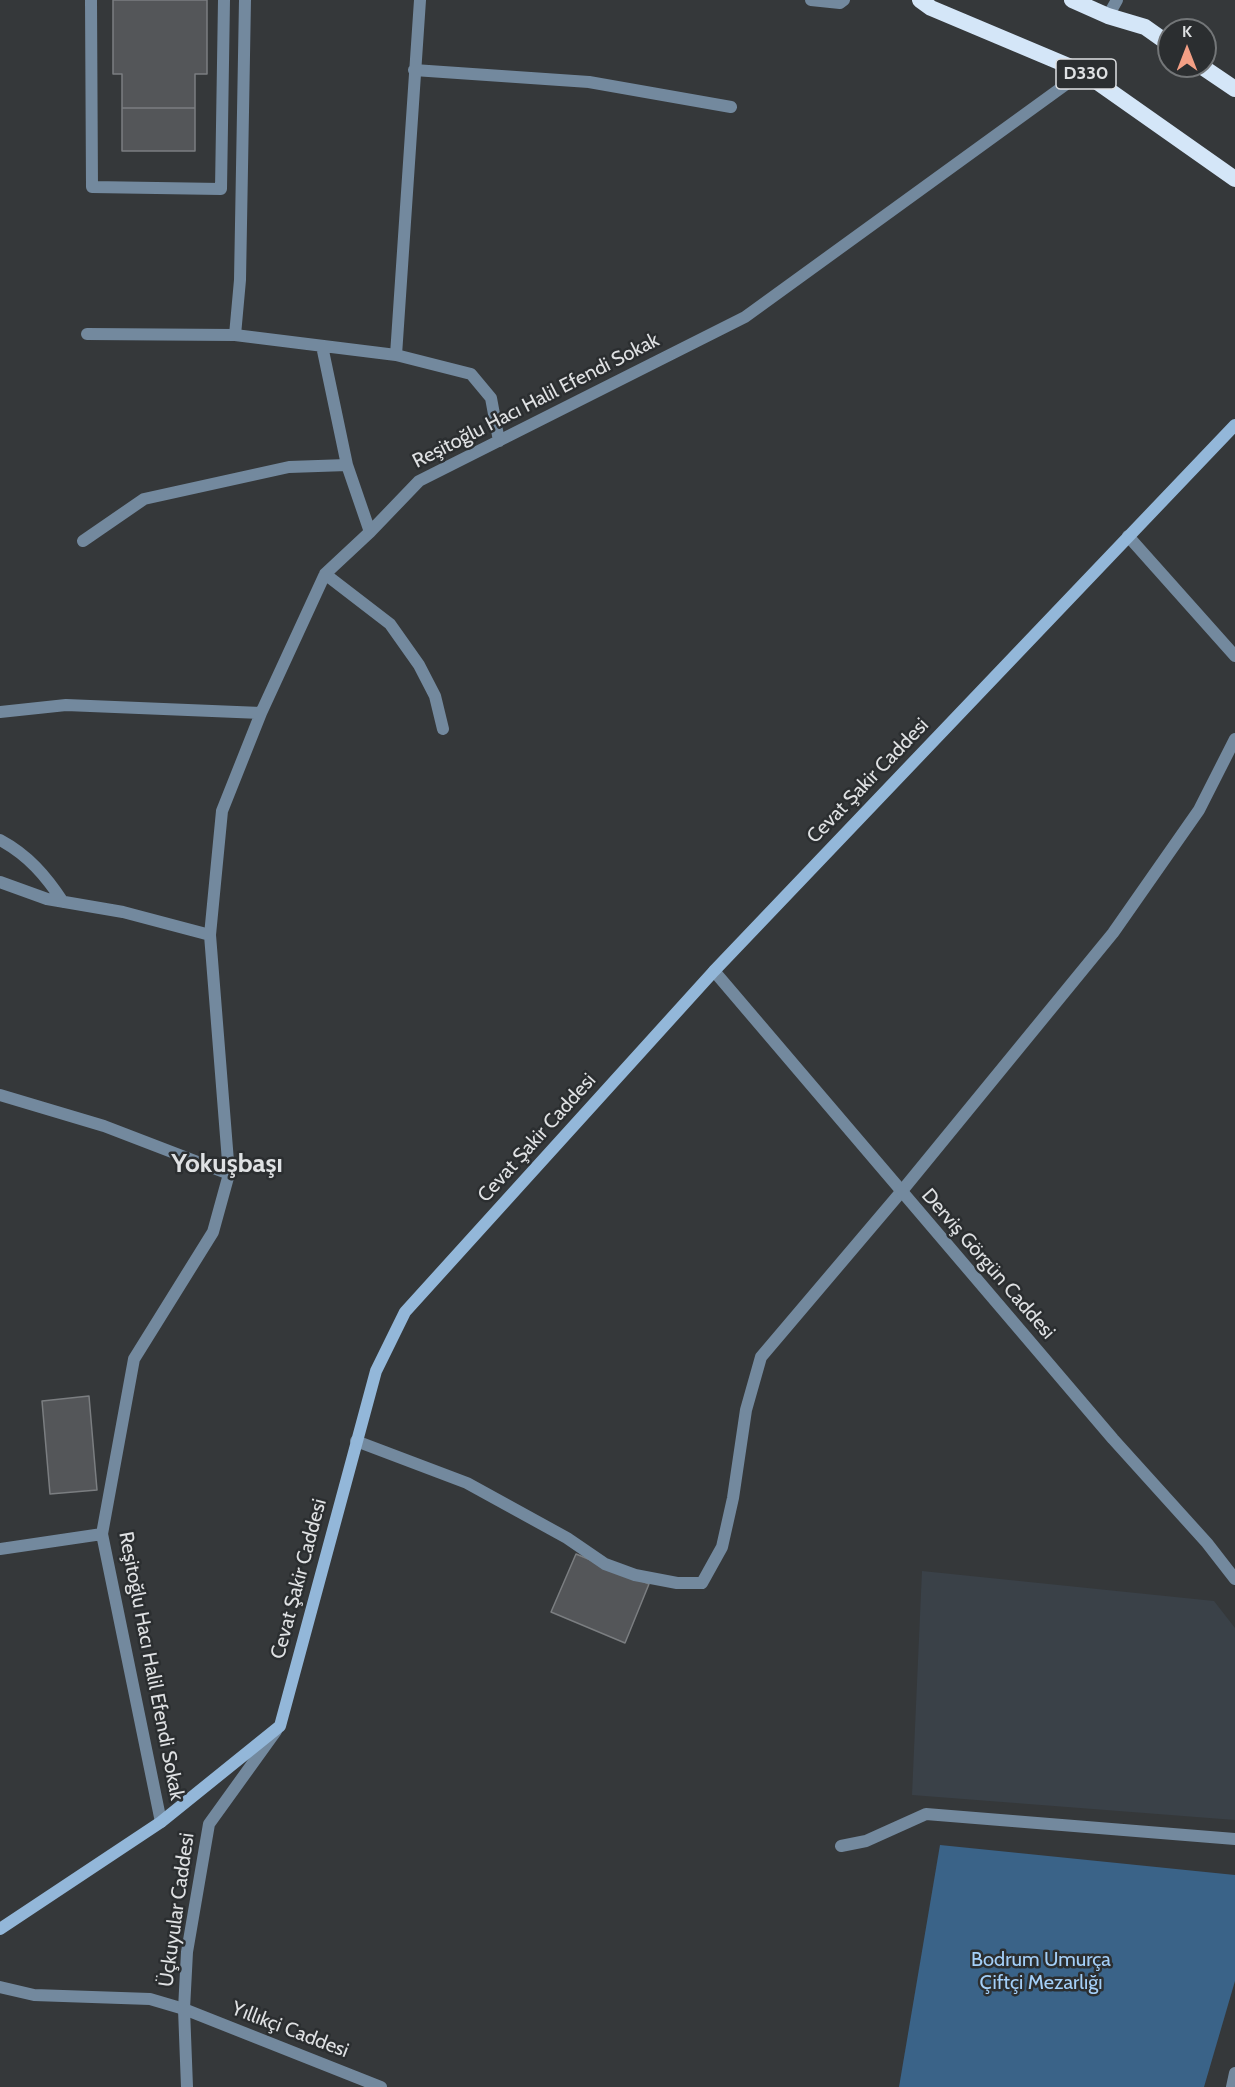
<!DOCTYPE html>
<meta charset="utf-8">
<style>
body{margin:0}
#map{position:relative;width:1235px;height:2087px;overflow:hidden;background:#35383a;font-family:Cabin,sans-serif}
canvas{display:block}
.north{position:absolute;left:1157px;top:18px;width:60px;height:60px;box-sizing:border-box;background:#2b2e30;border:2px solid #737678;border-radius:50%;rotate:0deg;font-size:16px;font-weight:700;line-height:24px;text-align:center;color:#dfe1e3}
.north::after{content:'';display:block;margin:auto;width:21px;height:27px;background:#f39f85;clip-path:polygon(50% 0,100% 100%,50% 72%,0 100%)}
</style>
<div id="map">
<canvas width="1235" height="2087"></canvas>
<div class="north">K</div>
</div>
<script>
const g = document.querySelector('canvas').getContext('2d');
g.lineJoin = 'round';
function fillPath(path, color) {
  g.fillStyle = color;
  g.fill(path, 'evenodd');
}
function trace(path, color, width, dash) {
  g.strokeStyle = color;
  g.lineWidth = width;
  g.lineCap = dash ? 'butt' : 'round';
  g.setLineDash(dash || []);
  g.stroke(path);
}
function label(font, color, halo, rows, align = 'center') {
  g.font = font + ' Cabin,sans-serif';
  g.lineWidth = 5;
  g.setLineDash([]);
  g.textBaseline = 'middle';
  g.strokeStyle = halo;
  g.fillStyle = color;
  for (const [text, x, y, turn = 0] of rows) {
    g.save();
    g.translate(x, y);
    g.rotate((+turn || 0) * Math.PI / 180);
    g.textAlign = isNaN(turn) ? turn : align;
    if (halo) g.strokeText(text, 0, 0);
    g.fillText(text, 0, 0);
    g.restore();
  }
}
fillPath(new Path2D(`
 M922,1571L1214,1601L1235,1628V1820L912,1795Z`), '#3a4148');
fillPath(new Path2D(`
 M940,1845L1235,1875V1981L1204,2087H899Z`), '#3a6388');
const building = new Path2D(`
 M113,0H207V74H195V108H122V74H113Z
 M122,108H195V151H122Z
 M89,1396L97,1490L50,1494L42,1401Z
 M576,1554L649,1584L625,1643L551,1612Z`);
fillPath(building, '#545659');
trace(building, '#7b7e81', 1.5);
trace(new Path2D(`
 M91,0L92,187L221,189L224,0
 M811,0L840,3L844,0`), '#73899e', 12);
trace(new Path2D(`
 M420,0L396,355L471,374L491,398L499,441
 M1108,16L1117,0
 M414,70L589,82L731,107
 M87,334L235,335L396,355
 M235,335L240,280L245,0
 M322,346L347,465L370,532
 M1128,536L1235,656
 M83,541L144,499L289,467L347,465
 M325,574L390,624L419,665L435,696L443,729
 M0,712L66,705L261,713
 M0,840C28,855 46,876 63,902
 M0,882L47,899L123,912L210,935
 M0,1095L104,1126L229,1174
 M356,1441L467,1483L567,1538L605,1564L635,1575L677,1583H702L722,1547L733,1498L746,1410L761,1357L901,1192L1113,933L1199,810L1235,739
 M0,1549L102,1534
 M161,1822L102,1534L134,1359L213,1232L229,1174L210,935L222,811L261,713L325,574L370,532L419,481L745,317L1083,72
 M841,1846L866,1841L926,1814L1235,1839
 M0,1987L34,1995L150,1999L184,2009L381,2087
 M1232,2087L1235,2073`), '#73899e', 12);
trace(new Path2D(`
 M714,971L1113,1439L1207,1543L1235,1579
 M187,2087L184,2009L187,1952L209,1824L276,1731`), '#73899e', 12);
trace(new Path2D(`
 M0,1929L161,1822L280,1726L376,1371L405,1312L714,971L1235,425`), '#93b7d9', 12);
trace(new Path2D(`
 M920,0L931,8L1083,72L1235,179
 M1072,0L1108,16L1145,27L1169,44
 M1201,66L1235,89`), '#d4e6f8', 16);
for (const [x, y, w] of [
 [1086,74,60]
]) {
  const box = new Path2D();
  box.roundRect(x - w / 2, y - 15, w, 30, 4.5);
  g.fillStyle = '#2b2e30';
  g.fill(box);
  trace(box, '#dfe1e3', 1.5);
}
label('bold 18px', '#dfe1e3', null, [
 ["D330",1086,74]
]);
label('20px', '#dfe1e3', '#2b2e30', [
 ["Reşitoğlu Hacı Halil Efendi Sokak",536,401,-27],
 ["Cevat Şakir Caddesi",868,781,-46],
 ["Cevat Şakir Caddesi",537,1138,-48],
 ["Derviş Görgün Caddesi",988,1264,49],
 ["Cevat Şakir Caddesi",299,1579,-75],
 ["Reşitoğlu Hacı Halil Efendi Sokak",151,1666,79],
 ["Üçkuyular Caddesi",177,1910,-82],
 ["Yıllıkçi Caddesi",290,2030,21]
]);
label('20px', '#a4cff8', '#2b2e30', [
 ["Bodrum Umurça",1041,1960],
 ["Çiftçi Mezarlığı",1041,1983]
]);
label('bold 26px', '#dfe1e3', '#2b2e30', [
 ["Yokuşbaşı",227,1164]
]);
</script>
